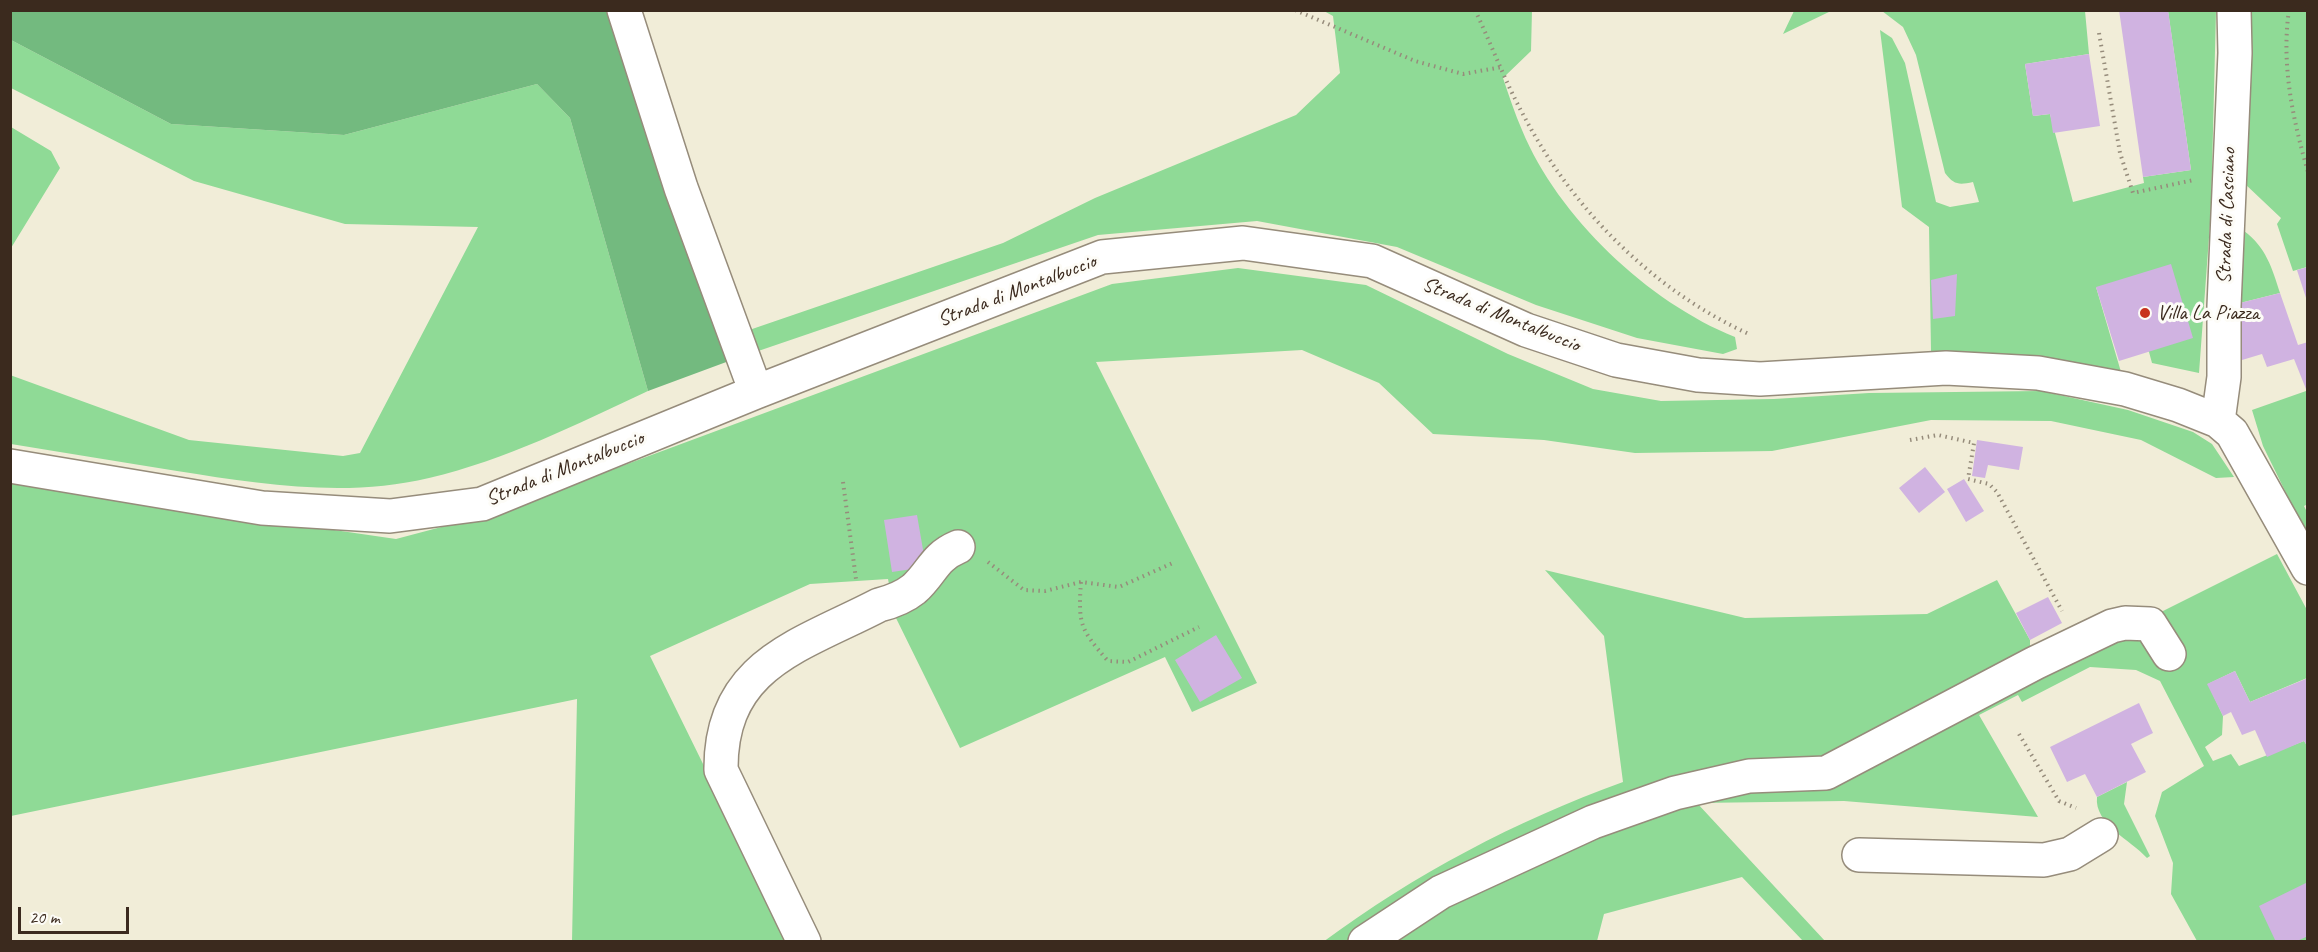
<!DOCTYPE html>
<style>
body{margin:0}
#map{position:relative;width:2318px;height:952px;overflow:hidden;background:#f1edd8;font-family:Caveat,sans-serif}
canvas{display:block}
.frame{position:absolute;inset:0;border:12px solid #3b2a1e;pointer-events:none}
.scale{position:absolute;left:18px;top:907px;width:111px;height:27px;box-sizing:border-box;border:3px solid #3b2a1e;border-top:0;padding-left:8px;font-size:18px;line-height:21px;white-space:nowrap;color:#3b2a1e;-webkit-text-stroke:4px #fdfcf7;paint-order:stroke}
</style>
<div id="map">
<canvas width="2318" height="952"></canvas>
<div class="frame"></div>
<div class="scale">20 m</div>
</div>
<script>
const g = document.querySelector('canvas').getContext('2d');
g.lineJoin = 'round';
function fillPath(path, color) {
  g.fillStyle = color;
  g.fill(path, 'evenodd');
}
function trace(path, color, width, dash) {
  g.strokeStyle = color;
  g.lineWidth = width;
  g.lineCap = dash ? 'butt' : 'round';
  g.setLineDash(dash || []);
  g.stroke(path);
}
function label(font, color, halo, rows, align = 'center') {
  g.font = font + ' Caveat,sans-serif';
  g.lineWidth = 6;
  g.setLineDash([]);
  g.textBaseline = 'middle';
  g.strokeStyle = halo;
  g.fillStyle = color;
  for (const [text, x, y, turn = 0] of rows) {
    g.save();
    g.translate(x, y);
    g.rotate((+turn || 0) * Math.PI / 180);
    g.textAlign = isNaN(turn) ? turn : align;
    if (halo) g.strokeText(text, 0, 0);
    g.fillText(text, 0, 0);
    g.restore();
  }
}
fillPath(new Path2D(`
 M1532,10L1531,51L1503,78C1509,96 1515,114 1522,130C1558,217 1648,302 1735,337L1737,349L1723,354L1637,338L1536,305L1397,247L1257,221L1098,235L729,361L723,339L1003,243L1095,198L1296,115L1340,73L1333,16L1324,11Z
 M1794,11V10L1831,11L1783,34Z
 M1882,11H2085L2089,54L2025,64L2033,116L2050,114L2073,202L2144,183L2143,177L2191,170L2168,11H2216L2211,210L2199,373L2152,363L2149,352L2096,287L2121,372L2033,356L1931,351L1929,227L1902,207L1880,30L1892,38L1905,63L1936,202L1950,207L1979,202L1973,182C1959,185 1954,185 1945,173L1916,55L1903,27Z
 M2250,11H2307V267L2293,271L2277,224L2281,218L2244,183Z
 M11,40L171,124L344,135L537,84L570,118L648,391C577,424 506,460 429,478C346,498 259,484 177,471C121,462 66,453 11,444L10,375L189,440L343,456L360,453L478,227L345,224L194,181L11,88Z
 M11,127L51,151L60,168L11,248Z
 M2244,231C2266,247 2272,268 2280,293L2236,304Z
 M1238,268L1366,285L1508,354L1593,389L1661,401L1774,399L1869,393L2041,391L2128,410L2193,432L2212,444L2234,477L2216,478L2141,440L2051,421L1931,420L1772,451L1635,453L1544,440L1433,434L1379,383L1302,350L1096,362L1257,683L1192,712L1165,657L960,748L895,616L888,579L810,584L650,656L790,941H572L577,699L11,816V483L396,539L498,512L1112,284Z
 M2306,391L2308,504L2304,506L2307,512V536L2263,446L2252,410Z
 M2277,554L2307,610V678L2250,702L2235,671L2208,684L2223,716L2222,735L2205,747L2213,761L2231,754L2239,766L2304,741L2308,747L2307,941H2197L2171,894L2173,863L2155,816L2162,792L2204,766L2160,681L2136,670L2090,667L2022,702L2018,695L1979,715L2038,817L1844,801L1697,803L1825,941H1803L1742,877L1604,914L1597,941L1387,942L1455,899L1552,853L1682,806L1766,787L2151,617Z
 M1545,570L1745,618L1927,614L1997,580L2030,640V655L1816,765H1747L1380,918L1347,941L1323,942C1415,874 1515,821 1623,782L1604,636Z
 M2127,782L2124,804L2150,856L2147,858C2131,840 2094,824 2097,797Z`), '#8fda96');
fillPath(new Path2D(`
 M10,11H608L729,361L648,391L570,118L537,84L344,135L171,124L11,40Z`), '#73ba7f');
fillPath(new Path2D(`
 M2119,10H2168L2191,170L2143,177Z
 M2089,54L2100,126L2053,133L2050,114L2033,116L2025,64Z
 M2171,264L2193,338L2119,361L2096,287Z
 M2308,267V301H2307L2297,270Z
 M1957,274L1955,316L1933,319L1931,280Z
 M2280,293L2298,345L2308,342V394L2294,359L2267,367L2262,354L2242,360L2236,304Z
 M1977,440L2023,447L2019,470L1988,465L1985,478L1972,476Z
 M1925,467L1945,492L1919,513L1899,488Z
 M1964,479L1984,511L1966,522L1947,489Z
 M917,515L926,567L892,572L884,520Z
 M2048,597L2062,623L2030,640L2016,613Z
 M1216,635L1242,678L1200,702L1175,660Z
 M2235,671L2250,702L2308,678V747L2304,741L2267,757L2255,730L2242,735L2231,712L2223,716L2207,684Z
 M2139,703L2153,733L2131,744L2146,772L2097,797L2085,774L2067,782L2050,747Z
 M2308,882V936L2295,942H2276L2259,906Z`), '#d0b3e1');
const minor = new Path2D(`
 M624,10L681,188L756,392
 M2218,421L2224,377V306L2235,53L2234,10
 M10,466L262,508L390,516L482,504L756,392L1102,257L1243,243L1372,261L1526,330L1616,360L1698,375L1760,379L1946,368L2038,373L2125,389L2178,405L2218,421L2232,433L2308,568
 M1859,855L2044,860L2070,854L2101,835
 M804,942L721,770C720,664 800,646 879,605C891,602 904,597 914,589C932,573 934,557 958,547
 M1365,942L1441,892L1593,822L1675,793L1749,776L1826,773L2035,663L2112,626L2125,623L2150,624L2169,654`);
trace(minor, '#968c7b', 36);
trace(new Path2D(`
 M1295,10L1415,61L1463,74L1502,67
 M1475,10C1492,46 1506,84 1525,118C1575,212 1654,291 1751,335
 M2289,10C2281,65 2293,120 2308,172
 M2099,33L2120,153L2133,193L2194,180
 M1910,440L1938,435L1974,443L1968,479L1989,484L1997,492L2062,611
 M843,482L856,579
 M988,562L1024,590L1045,591L1081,582L1119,587L1175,562
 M1081,582C1078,624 1080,629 1108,661L1128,662L1199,627
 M2019,734L2059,801L2076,808`), '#968c7b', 4, [1.5, 4.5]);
trace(minor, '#fff', 33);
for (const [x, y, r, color] of [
 [2145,313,6,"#c8321e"]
]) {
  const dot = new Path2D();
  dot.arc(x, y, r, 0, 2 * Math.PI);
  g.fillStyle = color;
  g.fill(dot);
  trace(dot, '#fdfcf7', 2);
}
label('21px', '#3b2a1e', '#fdfcf7', [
 ["Strada di Casciano",2227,216,-88],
 ["Strada di Montalbuccio",1017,291,-21],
 ["Strada di Montalbuccio",1501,315,22],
 ["Strada di Montalbuccio",565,469,-22]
]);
label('21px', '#3b2a1e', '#fdfcf7', [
 ["Villa La Piazza",2157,313]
], 'left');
</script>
